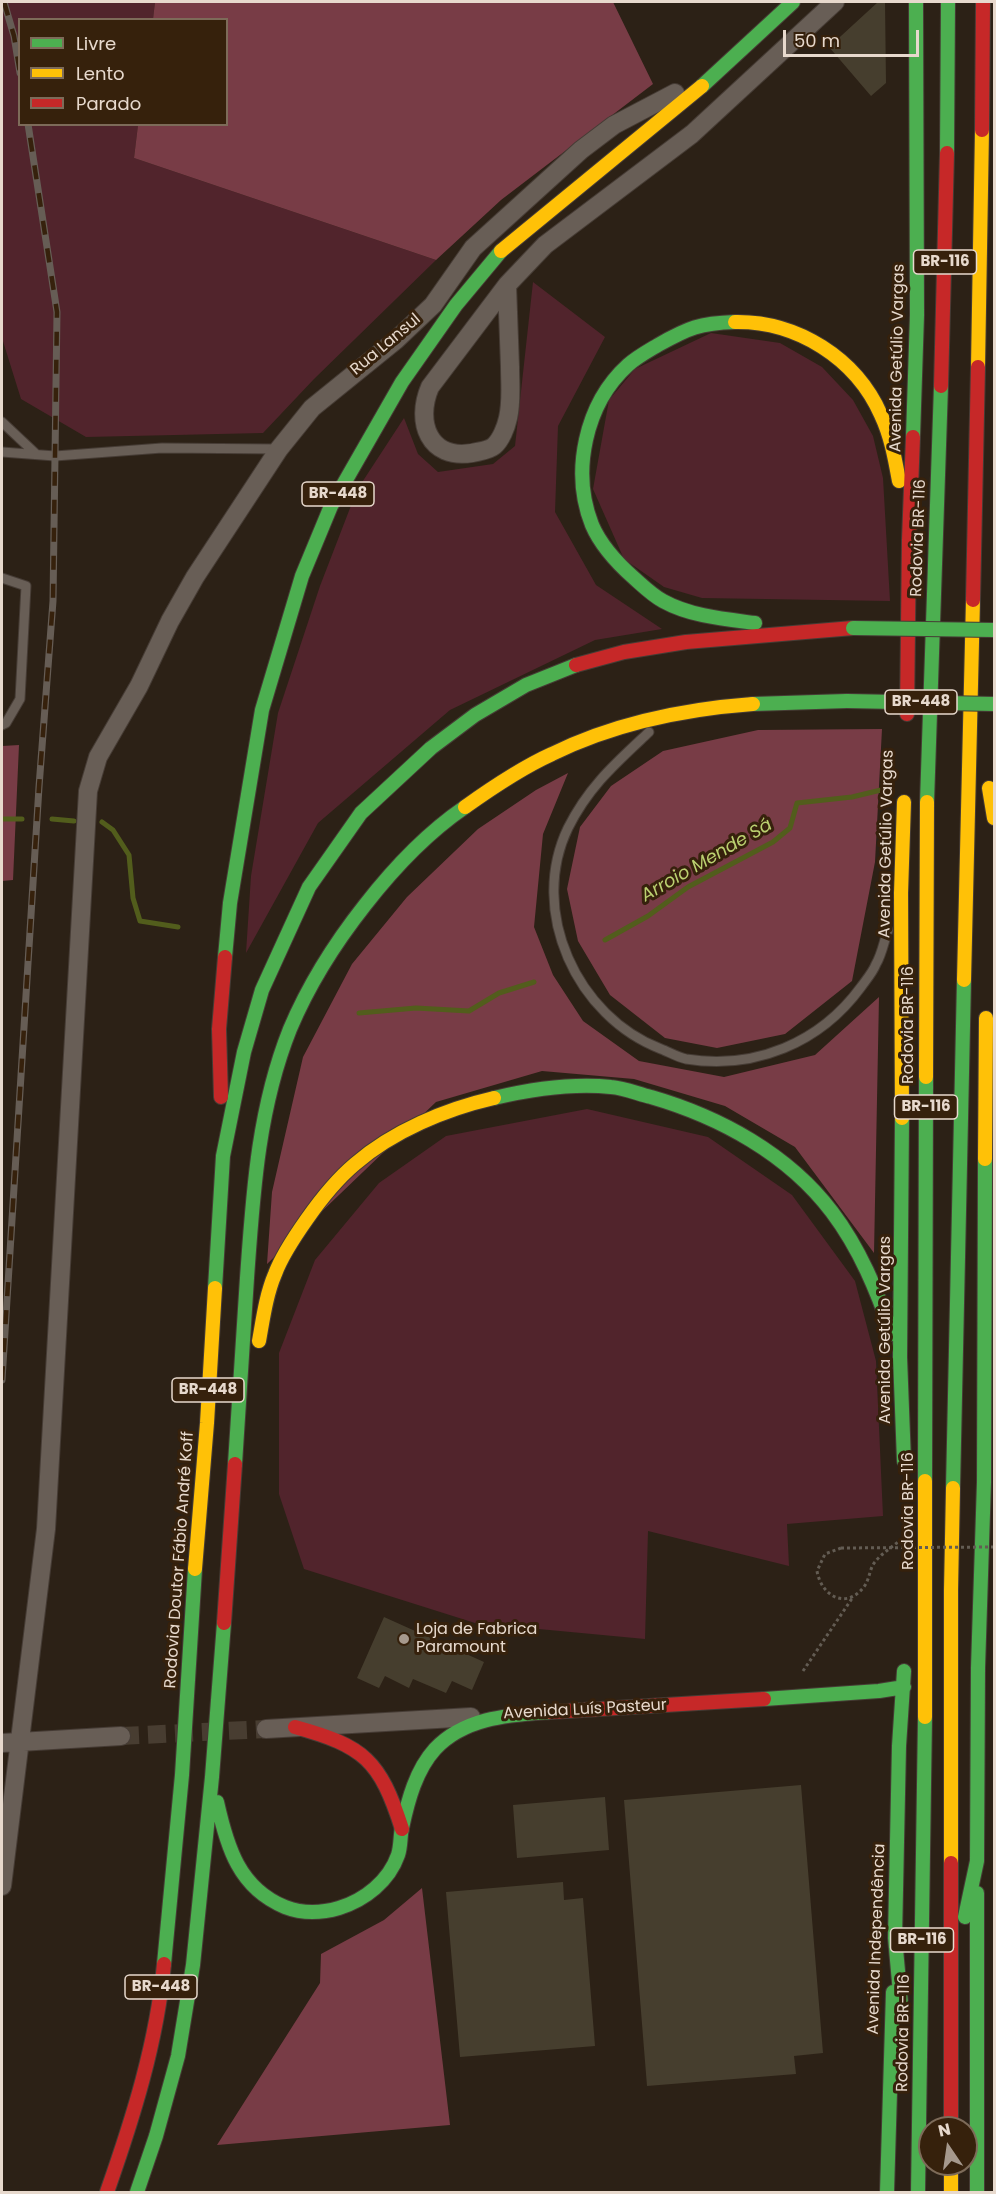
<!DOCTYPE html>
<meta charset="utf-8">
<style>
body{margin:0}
#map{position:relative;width:996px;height:2194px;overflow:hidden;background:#2c2116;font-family:Poppins,sans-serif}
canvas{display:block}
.frame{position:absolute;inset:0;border:3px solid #e7d9cd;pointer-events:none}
.legend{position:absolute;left:18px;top:18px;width:210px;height:108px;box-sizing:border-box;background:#36210c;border:2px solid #7d6b59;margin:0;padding:8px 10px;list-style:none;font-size:18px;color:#e7d9cd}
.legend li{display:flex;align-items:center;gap:12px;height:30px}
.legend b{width:30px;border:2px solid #7d6b59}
.north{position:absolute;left:918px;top:2116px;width:60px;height:60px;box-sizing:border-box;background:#36210c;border:2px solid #7d6b59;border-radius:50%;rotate:347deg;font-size:16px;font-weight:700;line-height:24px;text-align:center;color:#e7d9cd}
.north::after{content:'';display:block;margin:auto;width:21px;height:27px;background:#a6998d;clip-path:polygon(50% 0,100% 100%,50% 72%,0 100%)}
.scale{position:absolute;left:783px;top:30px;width:136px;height:27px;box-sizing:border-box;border:3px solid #e7d9cd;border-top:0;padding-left:8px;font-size:18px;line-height:21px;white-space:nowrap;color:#e7d9cd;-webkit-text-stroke:4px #36210c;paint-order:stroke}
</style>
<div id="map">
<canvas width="996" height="2194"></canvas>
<div class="frame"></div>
<ul class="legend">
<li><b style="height:8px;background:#4caf50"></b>Livre</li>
<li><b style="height:8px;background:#ffc107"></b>Lento</li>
<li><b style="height:8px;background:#c62828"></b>Parado</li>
</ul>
<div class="north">N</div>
<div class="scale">50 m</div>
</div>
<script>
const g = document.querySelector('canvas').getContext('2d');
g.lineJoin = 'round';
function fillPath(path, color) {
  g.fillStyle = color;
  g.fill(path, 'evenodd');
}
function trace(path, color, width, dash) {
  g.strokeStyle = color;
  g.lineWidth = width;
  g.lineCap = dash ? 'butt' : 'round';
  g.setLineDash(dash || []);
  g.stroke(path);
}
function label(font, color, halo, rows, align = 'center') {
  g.font = font + ' Poppins,sans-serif';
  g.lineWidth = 6;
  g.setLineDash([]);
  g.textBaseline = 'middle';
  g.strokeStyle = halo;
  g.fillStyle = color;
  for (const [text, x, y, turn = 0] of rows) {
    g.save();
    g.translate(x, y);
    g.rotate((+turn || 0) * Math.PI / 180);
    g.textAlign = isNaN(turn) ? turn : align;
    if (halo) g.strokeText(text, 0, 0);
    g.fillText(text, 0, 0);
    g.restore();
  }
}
fillPath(new Path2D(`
 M2,2H155L153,19L20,20V124L138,125L134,158L436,260L314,379L263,433L86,437L21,399L2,338Z
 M533,282L605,337L558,426L555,512L596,585L662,629L595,640L450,710L318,823L246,953L251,876L278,713L320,586L357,490L404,418L418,454L438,472L493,464L515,446Z
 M711,333L780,343L822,367L853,400L873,436L883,478L890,601L702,598L664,587L624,559L593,489L609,400L635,369Z
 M587,1109L708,1137L792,1195L855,1281L876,1361L883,1516L787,1524L789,1566L648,1531L645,1639L475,1623L304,1569L279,1494V1353L315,1260L379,1183L446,1136Z`), '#51242c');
fillPath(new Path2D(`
 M155,2H613L653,84L501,200L436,260L134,158L138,125L226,124V20L153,19Z
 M882,729L875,862L852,981L785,1034L717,1048L665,1038L610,995L578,941L567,889L580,827L611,786L663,751L758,730Z
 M19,745L13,880L2,881V746Z
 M568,773L543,834L534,927L553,975L583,1021L639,1061L724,1077L815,1055L879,997L874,1253L795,1147L725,1106L634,1079L542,1071L436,1102L267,1264L272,1192L303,1057L352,964L407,897L478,829L536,790Z
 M422,1888L450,2125L217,2145L320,1983L321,1954L384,1920Z`), '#783c46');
trace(new Path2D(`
 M2,819H22
 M52,819L74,821
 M102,822L113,830L129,855L133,898L140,921L178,927
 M605,940L648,916L688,887L773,842L790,828L797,803L852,797L881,790
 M359,1013L416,1008L469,1011L499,993L534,982`), '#525d1c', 5);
fillPath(new Path2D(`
 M878,2H885L886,83L871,96L829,47Z
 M384,1617L484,1662L472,1690L452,1681L446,1693L413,1679L409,1688L385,1676L379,1688L357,1678Z
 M801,1785L823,2053L794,2056L796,2074L647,2086L624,1800Z
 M605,1797L609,1850L517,1858L513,1805Z
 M563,1882L564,1900L583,1898L595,2046L460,2057L446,1892Z`), '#463e2e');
trace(new Path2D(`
 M121,1736L266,1729`), '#483d31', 18, [18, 9]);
const lane = new Path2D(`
 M2,422L36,454
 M2,452L55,456L162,448L279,449
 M2,578L26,586L20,699L6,723L2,725
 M649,732C616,763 589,786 568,828C528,911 577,1017 661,1049C669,1052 677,1057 686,1059C755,1070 820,1043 861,987C866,980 873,972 876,964C882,954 884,941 888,930`);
const street = new Path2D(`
 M507,285C508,312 509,340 510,367C510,384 512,401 508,418C506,427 501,440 494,446C488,451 479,451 472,453C429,460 415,422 430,387L507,285L545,245L692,134L835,2
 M266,1729L471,1717
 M2,1743L121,1736
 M2,1886L46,1529L88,791L98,757L139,686L170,621L195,577L279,449L312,408L396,340L433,305L473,248L581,150L614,125L675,93`);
const fast = new Path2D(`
 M702,86L793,2
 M947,153L948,2
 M735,322C700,323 688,328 658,345C648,351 637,357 628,365C585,404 571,472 592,525C601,546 617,563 634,578C643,586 652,595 663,601C690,616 724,619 755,623
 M913,437L917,315L916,2
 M753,704L847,701
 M927,802L941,386
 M225,957L230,903L262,710L302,576L331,506L402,382L456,305L501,251
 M494,1098C532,1089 573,1083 611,1087C625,1088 638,1094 651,1097C720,1117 788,1154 832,1212C860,1249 877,1291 892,1334
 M902,1118L900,1357L904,1461
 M215,1288L223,1156L244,1052L262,990L309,887L361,813L431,748L475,715L526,685L576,665
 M235,1464C239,1402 243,1340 247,1278C253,1193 258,1109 290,1029C309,984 335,943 365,905C393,869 427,833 465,807
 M925,1481L926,1077
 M953,1488L964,980
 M764,1699L879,1691L904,1687
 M217,1802C227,1847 239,1888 285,1907C303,1914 322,1913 339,1908C365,1900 389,1881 398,1855C401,1846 400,1837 402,1828C408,1800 416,1770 435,1749C465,1717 510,1715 550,1712
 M977,1893V2192
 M965,1917L977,1861L978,1668L984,1482L985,1159
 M164,1964L182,1775L195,1569
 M902,2015L895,1938L899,1746L904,1671
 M137,2192L156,2136L178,2056L193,1965L212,1777L224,1623
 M887,2192L893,1992
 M918,2192L925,1717`);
const slow = new Path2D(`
 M501,251L702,86
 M735,322C797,321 856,358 881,415C891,436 895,459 899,481
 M978,367L982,130
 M989,788L994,818
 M465,807C493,787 521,768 552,754C613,724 685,709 753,704
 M964,980L973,600
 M926,1077L927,802
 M902,1118L901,893L904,802
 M985,1159L986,1018
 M259,1341C263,1319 266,1295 275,1274C282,1255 295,1236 307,1219C321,1199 336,1180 355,1164C393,1131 446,1109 494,1098
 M195,1569L207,1423L215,1288
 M925,1717V1481
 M951,1863V1590L953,1488
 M951,2164V2192`);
const jam = new Path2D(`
 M982,130L983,2
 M941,386L947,153
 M973,600L978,367
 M576,665L624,652L686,642L853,628
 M907,714L909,540L913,437
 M221,1097L219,1029L225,957
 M224,1623L235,1464
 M550,1712L764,1699
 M295,1727C364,1746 380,1760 402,1829
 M951,1863V2128
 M107,2192C133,2118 157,2042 164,1964`);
trace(lane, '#463c35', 11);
trace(street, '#463c35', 20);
trace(fast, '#463c35', 16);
trace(slow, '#463c35', 16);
trace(jam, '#463c35', 16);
trace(new Path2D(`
 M841,1548L825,1554L817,1571C821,1595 845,1610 863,1588C870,1580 869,1569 875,1562C881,1554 891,1548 899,1541
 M803,1671L853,1597`), '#635c53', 3, [3, 3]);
trace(lane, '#685e56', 9);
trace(street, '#685e56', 18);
trace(fast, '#4caf50', 14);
trace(slow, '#ffc107', 14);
trace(jam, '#c62828', 14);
const rail = new Path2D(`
 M4,2L14,36L20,73
 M2,1380L39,787L53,601L57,312L28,124`);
trace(rail, '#665d55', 7);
trace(rail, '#36210c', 4.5, [14]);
const fastBridge = new Path2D(`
 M853,628L994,630
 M847,701L994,704`);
trace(fastBridge, '#463c35', 16, []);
trace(new Path2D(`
 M841,1548L994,1547`), '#635c53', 3, [3, 3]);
trace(fastBridge, '#4caf50', 14);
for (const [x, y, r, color] of [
 [404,1639,6,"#a6998d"]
]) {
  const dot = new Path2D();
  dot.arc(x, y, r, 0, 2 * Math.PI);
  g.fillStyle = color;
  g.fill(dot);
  trace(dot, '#36210c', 2);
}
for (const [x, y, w] of [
 [945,262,63],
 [338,494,72],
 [921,702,72],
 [926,1107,63],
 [208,1390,72],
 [922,1940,63],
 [161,1987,72]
]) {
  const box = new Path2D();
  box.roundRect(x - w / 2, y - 12, w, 24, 4.5);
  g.fillStyle = '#36210c';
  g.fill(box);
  trace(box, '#e7d9cd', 1.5);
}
label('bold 15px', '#e7d9cd', null, [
 ["BR-116",945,262],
 ["BR-448",338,494],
 ["BR-448",921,702],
 ["BR-116",926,1107],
 ["BR-448",208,1390],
 ["BR-116",922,1940],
 ["BR-448",161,1987]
]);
label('16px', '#e7d9cd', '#36210c', [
 ["Rua Lansul",386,345,-40],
 ["Avenida Getúlio Vargas",898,358,-89],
 ["Rodovia BR-116",919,538,-88],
 ["Avenida Getúlio Vargas",887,844,-89],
 ["Rodovia BR-116",909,1025,-90],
 ["Avenida Getúlio Vargas",886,1330,-90],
 ["Rodovia BR-116",909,1511,-90],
 ["Rodovia Doutor Fábio André Koff",180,1560,-86],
 ["Avenida Luís Pasteur",585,1710,-3],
 ["Avenida Independência",877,1939,-88],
 ["Rodovia BR-116",904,2033,-89]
]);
label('16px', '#e7d9cd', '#36210c', [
 ["Loja de Fabrica",416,1630],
 ["Paramount",416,1648]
], 'left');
label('italic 18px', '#bbd070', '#36210c', [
 ["Arroio Mende Sá",707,861,-30]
]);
</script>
